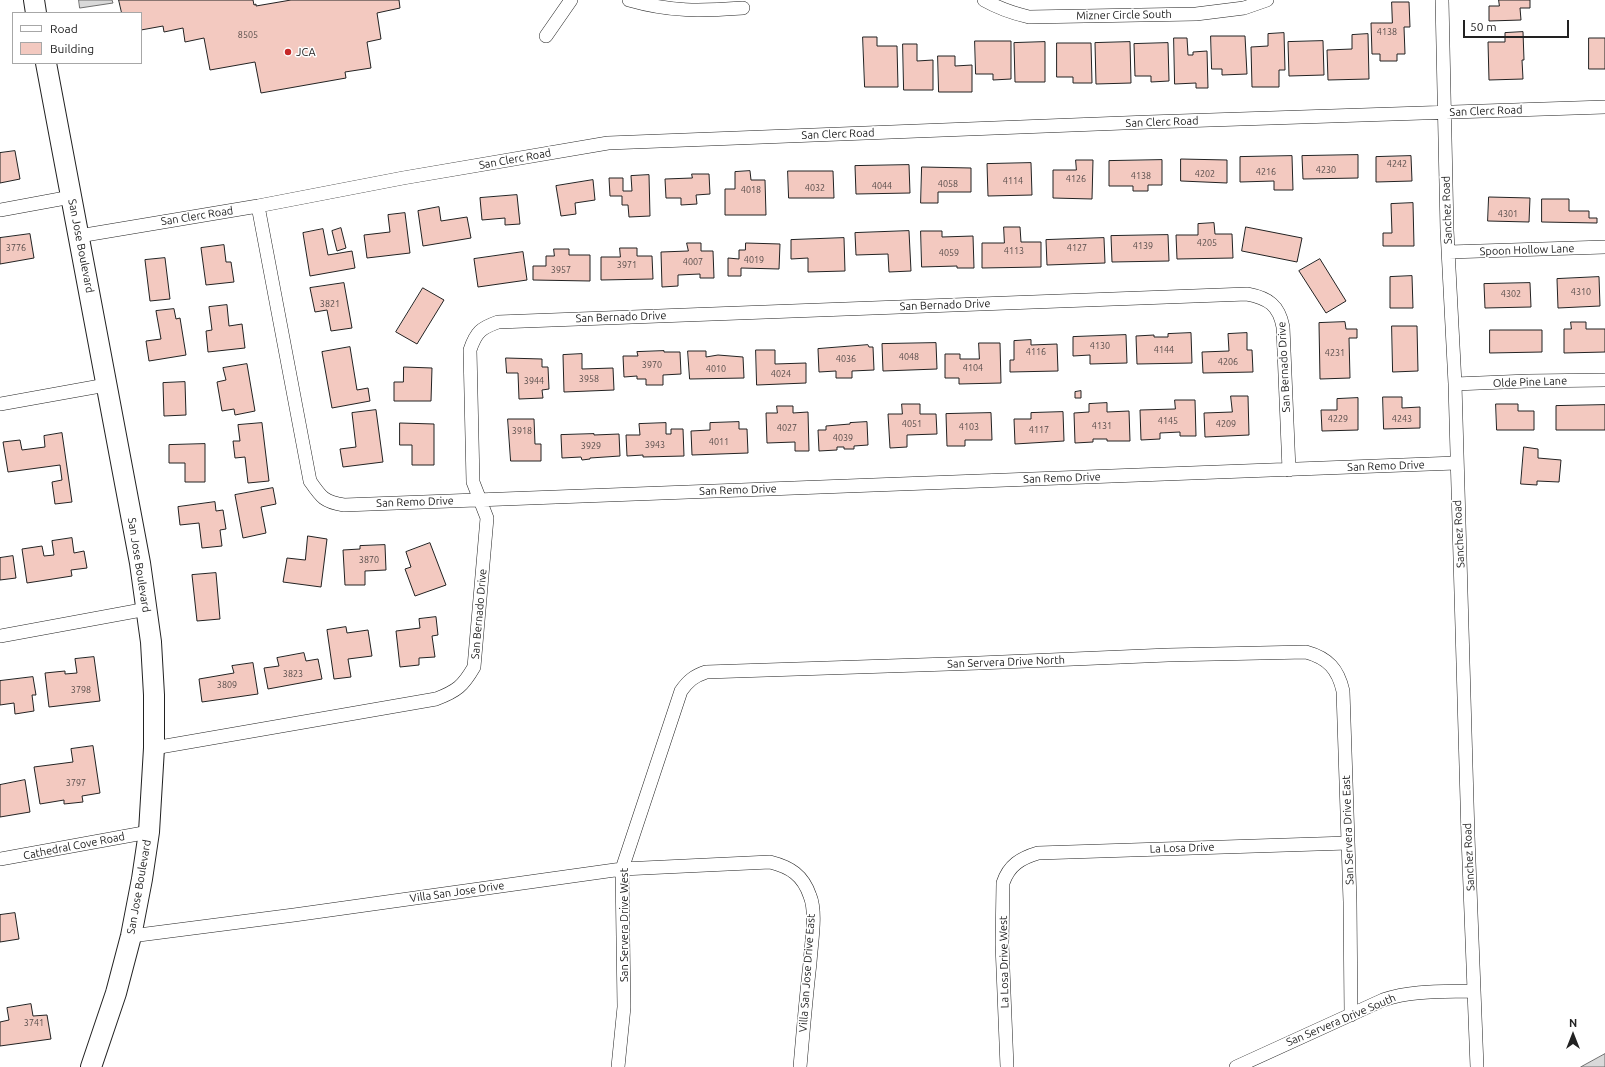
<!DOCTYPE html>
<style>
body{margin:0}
#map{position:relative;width:1605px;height:1067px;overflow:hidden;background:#fff;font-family:Ubuntu,sans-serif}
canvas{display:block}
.legend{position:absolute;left:12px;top:12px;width:130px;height:52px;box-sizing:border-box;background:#fff;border:1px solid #a7a7a7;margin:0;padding:5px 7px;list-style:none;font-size:12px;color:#222}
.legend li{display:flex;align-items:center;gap:8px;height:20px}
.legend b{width:20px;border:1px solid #a7a7a7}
.north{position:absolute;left:1553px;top:1015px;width:40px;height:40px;-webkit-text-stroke:3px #fff;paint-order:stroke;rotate:0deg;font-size:11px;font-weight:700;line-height:16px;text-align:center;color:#222}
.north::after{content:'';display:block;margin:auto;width:14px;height:18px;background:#222;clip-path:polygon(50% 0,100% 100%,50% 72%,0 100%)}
.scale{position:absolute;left:1463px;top:20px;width:106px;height:18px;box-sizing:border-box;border:2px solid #222;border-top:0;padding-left:5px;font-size:12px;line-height:14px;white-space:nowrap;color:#222;-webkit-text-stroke:3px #fff;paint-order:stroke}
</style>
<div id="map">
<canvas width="1605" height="1067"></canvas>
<ul class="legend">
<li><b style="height:5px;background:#fff"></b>Road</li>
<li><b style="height:11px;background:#f3c9c0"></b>Building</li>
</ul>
<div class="north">N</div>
<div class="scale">50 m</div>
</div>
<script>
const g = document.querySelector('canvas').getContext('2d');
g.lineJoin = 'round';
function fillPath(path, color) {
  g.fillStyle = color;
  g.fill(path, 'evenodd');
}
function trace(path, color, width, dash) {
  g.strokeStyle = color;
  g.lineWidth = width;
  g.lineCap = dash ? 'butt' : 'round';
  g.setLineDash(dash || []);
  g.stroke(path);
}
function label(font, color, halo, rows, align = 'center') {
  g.font = font + ' Ubuntu,sans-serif';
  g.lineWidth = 3;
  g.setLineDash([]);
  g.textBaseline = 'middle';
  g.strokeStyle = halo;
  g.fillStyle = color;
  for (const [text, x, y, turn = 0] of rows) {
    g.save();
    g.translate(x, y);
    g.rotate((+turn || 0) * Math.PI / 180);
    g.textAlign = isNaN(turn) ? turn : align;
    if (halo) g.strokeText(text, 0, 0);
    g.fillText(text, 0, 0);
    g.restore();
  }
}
const water = new Path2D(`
 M79,0H112L113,3L80,8Z
 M1605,1054V1067H1581Z`);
fillPath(water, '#d9d9d9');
trace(water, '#6f6f6f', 1);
const building = new Path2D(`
 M119,0H253L254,5L256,4V6L291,0H399L400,8L377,13L381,39L367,42L371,68L345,72L346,78L261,93L255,62L210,70L204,38L185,42L183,28L164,32L163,26L141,30V13H122Z
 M1499,0H1530V8H1520L1521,20L1489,21V6H1499Z
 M1392,2H1409L1410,27H1404L1405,54H1397V61H1380V54H1372L1371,23H1392Z
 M1523,32L1524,60H1522L1523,79L1489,80L1488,42H1505V33Z
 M1284,33L1285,70H1279V87H1252L1251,47L1268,46V34Z
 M1368,34L1369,79L1328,80L1327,50L1352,49V35Z
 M1211,36H1245L1247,74L1222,75V69H1212Z
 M863,37H877V46H897L898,87H865Z
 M1174,38H1187L1188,55H1193V52L1207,51L1208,88H1196V83L1175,84Z
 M1589,38H1605V69H1589Z
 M975,41H1011V79L993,80V74H976Z
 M1323,41L1324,75L1289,76L1288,42Z
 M1045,42V82H1015L1014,43Z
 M1130,42L1131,83L1096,84L1095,43Z
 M1057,43H1091L1092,83H1073V77H1057Z
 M1168,43L1169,81L1151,82V76H1135L1134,44Z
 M903,44H917V61L933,60V90H904Z
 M938,56H955V66L972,65V92H939Z
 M15,151L20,179L0,183V153Z
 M1358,155V178L1303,179L1302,156Z
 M1292,156L1293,190H1274V181L1240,182V157Z
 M1411,156L1412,181L1376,182V157Z
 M1181,159L1227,160V183L1181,181Z
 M1076,160H1093L1092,199L1053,198V170H1076Z
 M1162,160V185H1148V191H1133V186H1109V161Z
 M1031,163L1032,195L988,196L987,164Z
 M909,165L910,193L856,194L855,166Z
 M922,167L971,168V192H938V203H921Z
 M750,171L751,180H765L766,215H725V189H735V172Z
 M788,171H833L834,198H789Z
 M692,174H709L710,194L696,195L697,204L681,205V198H666L665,179L692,178Z
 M649,175L650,216L629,217L628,205H622V196H610L609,178H623V191H632L631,176Z
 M593,180L595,200L575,203L576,214L561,216L556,186Z
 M517,195L520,224L505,225V218L482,220L480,198Z
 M1489,197L1530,198L1529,222L1488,221Z
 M1542,199H1569V211H1589V218H1597V223L1542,222Z
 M1413,203L1414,246H1383V233H1392L1391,204Z
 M439,207L441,221L467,217L471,238L423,246L418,211Z
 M405,213L410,253L367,258L364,235L390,232L388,215Z
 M1214,223L1215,234H1232L1233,258L1177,259L1176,235H1198V224Z
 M1004,227H1020L1021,242H1041V267L982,268V243H1004Z
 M1246,227L1302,238L1297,262L1242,251Z
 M341,228L346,248L337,251L332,231Z
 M323,229L328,255L352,251L355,268L310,276L303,233Z
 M909,231L911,271L889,272L888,254L856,255L855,233Z
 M921,231H942V237L973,236L974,268H957V266L922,267Z
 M30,234L34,258L0,264V238Z
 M1168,235L1169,261L1112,262L1111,236Z
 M844,238L845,271L808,272V258L791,259V240Z
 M1104,238L1105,263L1047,265L1046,240Z
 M687,243H701V251H713L714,278H700V274L678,275V286L662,287L661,252L688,251Z
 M746,243L780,244L779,269L741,268V276H728V258L739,259V250H745Z
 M224,245L226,262H231L234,282L206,285L201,248Z
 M620,248H637V256H652L653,279L601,280V257H620Z
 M554,249H569V255H590V281L533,280V266H546V256H554Z
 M523,252L527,280L478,287L474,259Z
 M165,258L170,299L150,301L145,260Z
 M1320,259L1346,301L1326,313L1299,271Z
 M1412,276L1413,308H1390V277Z
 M1599,277L1600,306L1558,308L1557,279Z
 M344,283L352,328L331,331L327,310L315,312L310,288Z
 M1530,283L1531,307L1485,308L1484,284Z
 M423,288L444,300L417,344L396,332Z
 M227,305L229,326L242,324L245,348L208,352L206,331L212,330L209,307Z
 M174,309L176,319L180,318L186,355L149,361L146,341L161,339L156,311Z
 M1345,322L1346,329H1357V338H1349L1350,378L1320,379L1319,323Z
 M1571,322H1586V329H1605V352L1564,353V329H1571Z
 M1392,326H1417L1418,371L1393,372Z
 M1490,330H1542V352L1490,353Z
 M1191,333L1192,363L1137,364L1136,336L1154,335V337H1168V334Z
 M1247,333V350H1252L1253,372L1203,373L1202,352L1229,351L1228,334Z
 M1126,335L1127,363L1090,364V355L1073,356V337Z
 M1031,340V345L1057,344L1058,371L1010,372V360H1014V341Z
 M936,343L937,369L883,371L882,344Z
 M979,343H1000L1001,383L959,384V378H945V354H960V359H979Z
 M868,345L869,347H873L874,370L852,371V378H836V371L819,372L818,349Z
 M350,347L357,390L368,388L370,401L332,408L322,352Z
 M756,350H775V364L806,363V383L757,385Z
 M664,351V352H680L681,374L663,375V385H646V379H637V376L624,377L623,356H638L637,352Z
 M688,351H706V357L718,355L743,357L744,378L690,379Z
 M582,354V369L613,368L614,390L564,392L563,355Z
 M506,358L542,359V367H548L549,389L542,390L543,398L519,399L518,373H507Z
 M247,364L255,411L235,415L234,409L222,411L217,382L226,380L223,368Z
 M404,367L432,368L431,401H394V382H403Z
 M185,382L186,415L164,416L163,383Z
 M1081,391V398H1075V392Z
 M1231,396H1248L1249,435L1205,437L1204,413L1232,412Z
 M1383,397H1402V408L1420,407V428L1384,429Z
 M1358,398V430L1322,431L1321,410H1337V399Z
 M1175,400H1195L1196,436H1180V432L1160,433V439L1141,440L1140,410L1175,409Z
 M1107,403V412L1129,411L1130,441H1107V439H1093V442L1075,443L1074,413L1089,412V404Z
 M902,404H920V414H936L937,434L907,435V447L890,448L888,414H902Z
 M1496,404H1518V411H1534V430H1497Z
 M1605,405V430H1556V406Z
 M777,406H793V413L808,412L809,451H795V442L767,443L766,413H777Z
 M376,410L383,462L343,467L340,449L356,447L352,413Z
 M1063,412L1064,441L1015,444L1014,419H1031V413Z
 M991,413L992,440H965V446H947L946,414Z
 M508,419H534L535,444H541V461H511Z
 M739,422V429H747L748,453L692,455L691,431L710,430V423Z
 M867,422L868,445L854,446V449H844V447H837V450L819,451L818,430H826V426L850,424V423Z
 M262,423L269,481L248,483L245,457L235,458L233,441H240L238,425Z
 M400,423L434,424V465H412V445H400Z
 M666,423V434H671V429H683L684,456L643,457V455L627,456L626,435H640L639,424Z
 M62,433L72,502L55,504L52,482L62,480L60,465L8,472L3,442L20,440L22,450L45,447L44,436Z
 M594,434V435L619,434L620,456L590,458V459L582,460L581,457L562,458L561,435Z
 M205,444V482H185V463H169V445Z
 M1524,447L1538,449V458L1561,460L1559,482L1537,481V485L1521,484Z
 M273,488L276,504L261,507L266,533L243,538L235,495Z
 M215,502L216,511L223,510L226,529L220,530L222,546L202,548L199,523L180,525L178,507Z
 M308,536L327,539L321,587L283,582L287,558L305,560Z
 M72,538L74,553L84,551L87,568L71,570L72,576L27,583L22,549L42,546L44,556L54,555L52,541Z
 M430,543L446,585L415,596L405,569L411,567L406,552Z
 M385,545L386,570L365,571V585H345L343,550L360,549V546Z
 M13,556L16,578L0,580V558Z
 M216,573L220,619L197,621L192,575Z
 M436,617L438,635L432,636L435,657L419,658V665L400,667L396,631L420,628L419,619Z
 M346,627L347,633L368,630L372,656L348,659L351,677L334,679L327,630Z
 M304,653L306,661L318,659L322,679L268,689L264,668L279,666L277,658Z
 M94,657L100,701L49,707L45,673L65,671V674L77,673L75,659Z
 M253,663L258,694L202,702L199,679L234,673L232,666Z
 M33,677L36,695H32L34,711L15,714L14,703L0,705V681Z
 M93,746L100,793L82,796L83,802L64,804V800L40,804L34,767L73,762L71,749Z
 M25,780L30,812L0,817V785Z
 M15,913L19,939L0,942V915Z
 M31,1004L33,1016L47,1015L51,1039L0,1046V1022L9,1020L7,1008Z`);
fillPath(building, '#f3c9c0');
trace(building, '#222', 1);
const minor = new Path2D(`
 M629,0C671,12 700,11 743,8
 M984,0C998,8 1012,13 1029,17L1196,14L1244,8L1267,0
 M1442,0L1447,230L1455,384L1468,836L1477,1067
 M546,36L571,0
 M258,206L310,481C321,497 324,502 344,505L1456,463
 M0,210L71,197
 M79,236L258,206L403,178L608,143L1149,122L1605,107
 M1449,252L1605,247
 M1455,384L1528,381L1605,380
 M0,404L106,385
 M0,636L147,609
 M154,748L436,699C457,691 463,686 474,667L487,518L473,482L470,350C476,332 481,328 498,322L1247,294C1268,298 1279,305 1283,327L1289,470
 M0,859L149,832
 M131,936L294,915L622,869L770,862C790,867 803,875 810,896C817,913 811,944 810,963C806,998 803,1032 800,1067
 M618,1067L624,1007L622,869L681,691C688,681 694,676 706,672L979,663L1168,655L1306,652C1328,658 1338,669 1343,691L1350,902L1351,1015
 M1007,1067L1002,944L1003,883C1009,865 1021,858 1038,853L1348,843
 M1236,1067L1383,1000C1413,990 1443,992 1474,991`);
const primary = new Path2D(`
 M34,0L36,13
 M46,63L140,563L151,642L154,695V748L149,832L142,879L131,936L116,993L91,1067`);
trace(minor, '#222', 14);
trace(primary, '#222', 22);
trace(minor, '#fff', 13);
trace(primary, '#fff', 20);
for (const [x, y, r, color] of [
 [288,52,4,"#c62828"]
]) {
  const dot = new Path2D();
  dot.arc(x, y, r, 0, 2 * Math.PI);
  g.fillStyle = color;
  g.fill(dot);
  trace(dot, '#fff', 1.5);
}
label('9px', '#564c4a', null, [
 ["4138",1387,32],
 ["8505",248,35],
 ["4242",1397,164],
 ["4230",1326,170],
 ["4216",1266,172],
 ["4202",1205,174],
 ["4138",1141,176],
 ["4126",1076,179],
 ["4114",1013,181],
 ["4058",948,184],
 ["4044",882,186],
 ["4032",815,188],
 ["4018",751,190],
 ["4301",1508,214],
 ["4205",1207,243],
 ["4139",1143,246],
 ["3776",16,248],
 ["4127",1077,248],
 ["4113",1014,251],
 ["4059",949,253],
 ["4019",754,260],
 ["4007",693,262],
 ["3971",627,265],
 ["3957",561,270],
 ["4310",1581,292],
 ["4302",1511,294],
 ["3821",330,304],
 ["4130",1100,346],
 ["4144",1164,350],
 ["4116",1036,352],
 ["4231",1335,353],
 ["4048",909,357],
 ["4036",846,359],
 ["4206",1228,362],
 ["3970",652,365],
 ["4104",973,368],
 ["4010",716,369],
 ["4024",781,374],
 ["3958",589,379],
 ["3944",534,381],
 ["4229",1338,419],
 ["4243",1402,419],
 ["4145",1168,421],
 ["4051",912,424],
 ["4209",1226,424],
 ["4131",1102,426],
 ["4103",969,427],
 ["4027",787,428],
 ["4117",1039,430],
 ["3918",522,431],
 ["4039",843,438],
 ["4011",719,442],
 ["3943",655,445],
 ["3929",591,446],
 ["3870",369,560],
 ["3823",293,674],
 ["3809",227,685],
 ["3798",81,690],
 ["3797",76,783],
 ["3741",34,1023]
]);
label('11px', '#222', '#fff', [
 ["Mizner Circle South",1124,15,-1],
 ["San Clerc Road",1486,111,-2],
 ["San Clerc Road",1162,122,-2],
 ["San Clerc Road",838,134,-2],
 ["San Clerc Road",515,159,-10],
 ["Sanchez Road",1447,210,-92],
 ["San Clerc Road",197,216,-9],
 ["San Jose Boulevard",81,246,79],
 ["Spoon Hollow Lane",1527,250,-2],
 ["San Bernado Drive",945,305,-2],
 ["San Bernado Drive",621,317,-2],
 ["San Bernado Drive",1284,367,-93],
 ["Olde Pine Lane",1530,382,-2],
 ["San Remo Drive",1386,466,-2],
 ["San Remo Drive",1062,478,-2],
 ["San Remo Drive",738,490,-2],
 ["San Remo Drive",415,502,-2],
 ["Sanchez Road",1459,534,-93],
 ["San Jose Boulevard",139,565,81],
 ["San Bernado Drive",479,614,-85],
 ["San Servera Drive North",1006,662,-2],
 ["San Servera Drive East",1348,830,-92],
 ["Cathedral Cove Road",74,846,-11],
 ["La Losa Drive",1182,848,-2],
 ["Sanchez Road",1469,857,-93],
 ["San Jose Boulevard",139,887,-80],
 ["Villa San Jose Drive",457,892,-8],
 ["San Servera Drive West",624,925,-90],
 ["La Losa Drive West",1004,962,-91],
 ["Villa San Jose Drive East",807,973,-86],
 ["San Servera Drive South",1341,1020,-23]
]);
label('11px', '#222', '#fff', [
 ["JCA",296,52]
], 'left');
</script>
